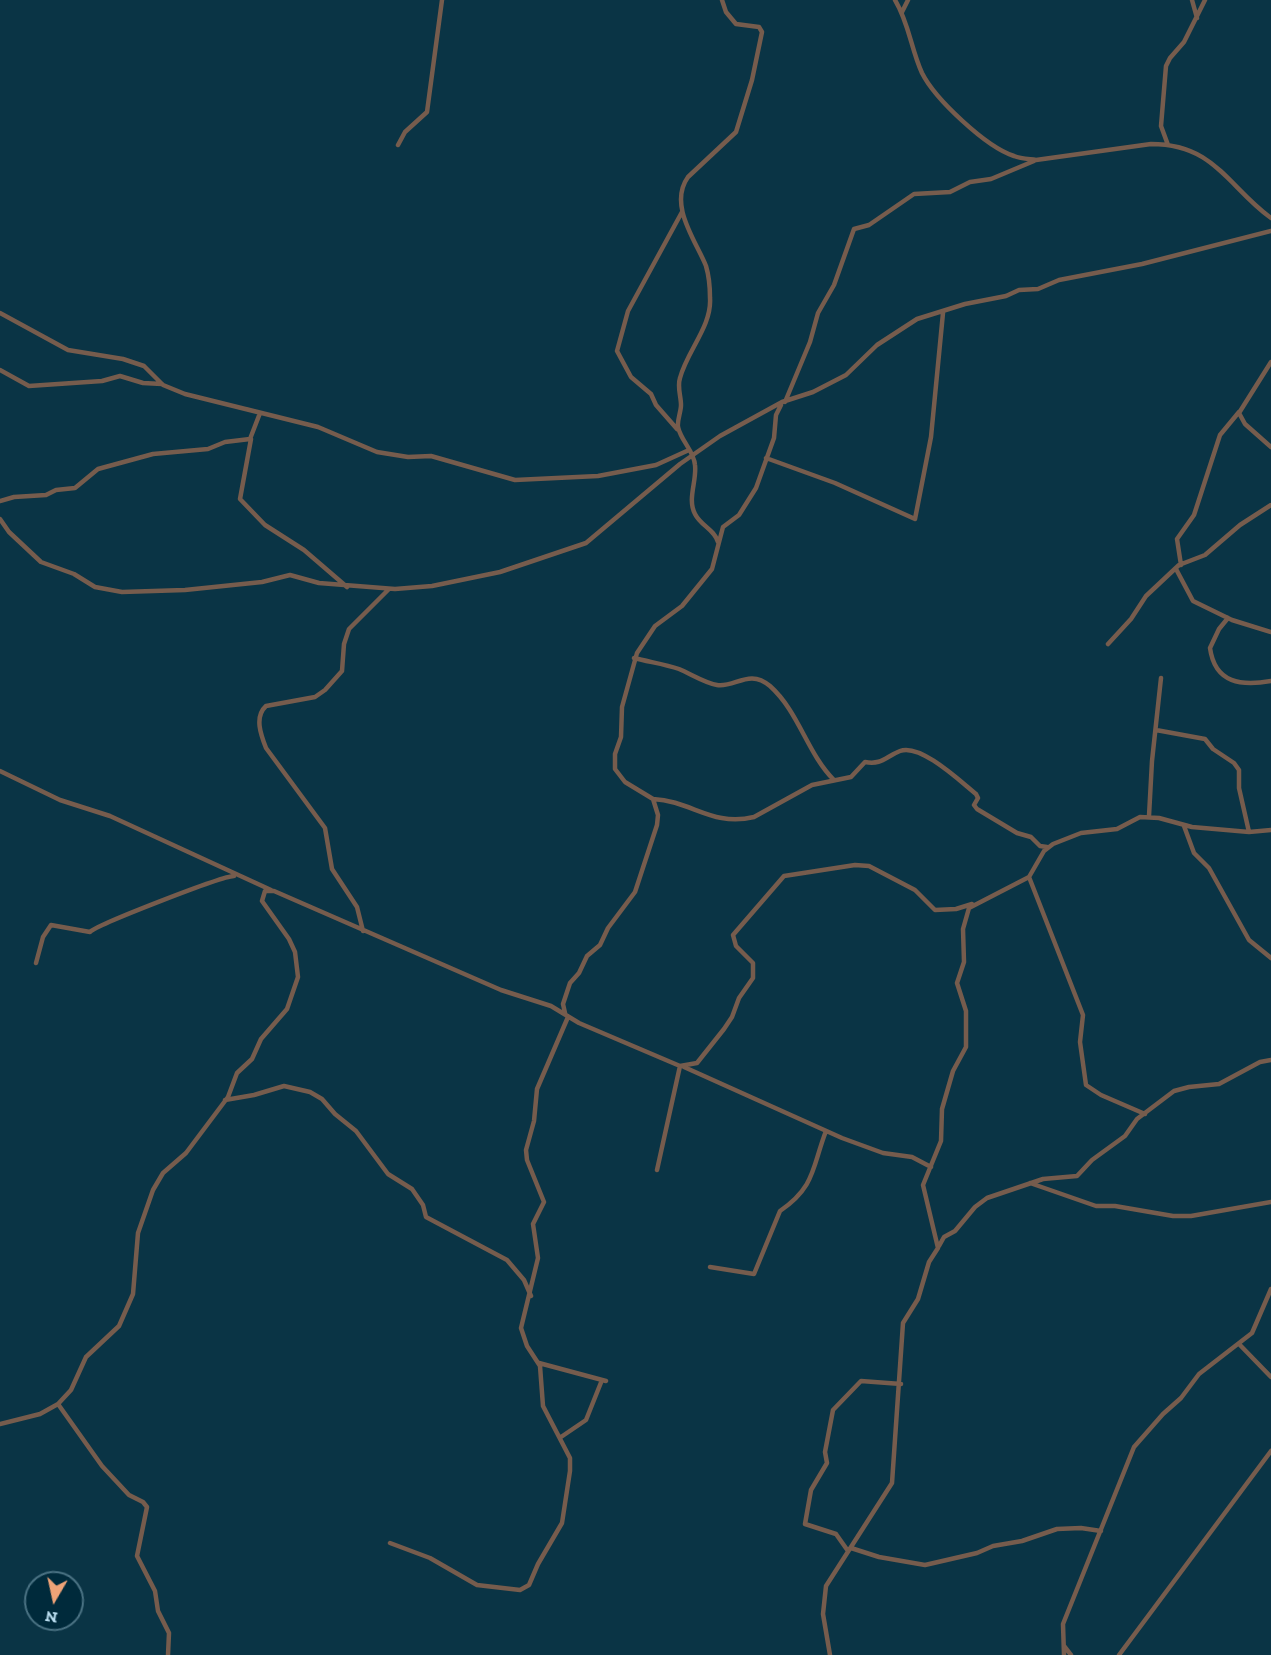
<!DOCTYPE html>
<style>
body{margin:0}
#map{position:relative;width:1271px;height:1655px;overflow:hidden;background:#0a3445;font-family:"Zilla Slab",serif}
canvas{display:block}
.north{position:absolute;left:24px;top:1571px;width:60px;height:60px;box-sizing:border-box;background:#002a3b;border:2px solid #4a7283;border-radius:50%;rotate:189deg;font-size:16px;font-weight:700;line-height:24px;text-align:center;color:#b9ddef}
.north::after{content:'';display:block;margin:auto;width:21px;height:27px;background:#efa377;clip-path:polygon(50% 0,100% 100%,50% 72%,0 100%)}
</style>
<div id="map">
<canvas width="1271" height="1655"></canvas>
<div class="north">N</div>
</div>
<script>
const g = document.querySelector('canvas').getContext('2d');
g.lineJoin = 'round';
function trace(path, color, width, dash) {
  g.strokeStyle = color;
  g.lineWidth = width;
  g.lineCap = dash ? 'butt' : 'round';
  g.setLineDash(dash || []);
  g.stroke(path);
}
trace(new Path2D(`
 M895,0C909,23 911,49 922,73C935,99 986,147 1014,156C1021,159 1029,159 1036,160L1151,144C1215,144 1228,187 1271,218
 M1192,0L1197,18
 M902,12L908,0
 M398,145L405,132L427,112L442,0
 M1168,145L1161,126L1166,66L1170,58L1184,42L1205,0
 M0,313L68,350L123,359L144,366L163,385L185,394L318,427L377,452L408,457L431,456L515,480L598,476L656,465L689,450
 M1271,362L1239,413L1245,424L1271,447
 M0,370L29,386L102,381L120,376L143,383L162,384
 M785,402L810,342L818,313L834,285L854,229L869,225L914,194L950,192L970,182L991,179L1034,161
 M677,429L656,405L651,394L631,377L617,351L628,311L682,212
 M251,439L240,499L265,525L304,550L347,587
 M766,458L835,483L915,519L931,437L943,313
 M0,501L14,497L46,495L56,490L75,488L98,469L153,454L208,449L225,442L250,439L260,413
 M0,519L9,532L41,562L74,574L95,587L122,592L185,590L262,582L290,575L319,583L395,589L432,586L500,572L586,543L680,464L720,436L782,402L813,392L846,375L877,345L917,319L965,304L1006,296L1019,290L1038,289L1059,280L1142,264L1271,231
 M718,542C714,529 701,526 695,514C687,499 697,481 695,465C694,451 681,441 678,427C677,420 681,412 681,405C681,396 677,387 680,378C687,351 712,326 710,298C710,287 709,276 706,266C696,241 668,205 688,177L736,132L752,80L762,32L759,27L736,24L726,12L722,0
 M1181,565L1177,539L1194,515L1220,435L1239,412
 M1176,569L1193,601L1232,620L1271,632
 M1228,618L1219,629L1210,648C1215,684 1242,686 1271,681
 M1108,644L1131,619L1146,596L1179,565L1205,555L1240,525L1271,505
 M634,658C649,662 665,664 679,669C691,674 705,683 717,685C735,688 749,668 770,686C799,712 807,753 834,780
 M1156,730L1205,739L1213,749L1234,763L1239,770V788L1249,832
 M0,771L60,800L110,816L271,890
 M653,799C692,801 712,827 754,817L812,785L851,777L865,762C882,765 885,757 900,751C920,743 960,781 976,794L978,798L974,805L977,809L1017,833L1031,837L1040,846L1047,847
 M1149,816L1152,761L1161,678
 M1184,826L1194,853L1209,868L1249,940L1271,958
 M1029,877L1083,1015L1080,1042L1086,1085L1101,1095L1145,1114
 M363,931L357,907L332,869L325,828L266,748C261,735 254,717 266,706L315,697L325,690L342,671L344,644L349,629L389,589
 M36,963L43,937L51,925L90,932C96,925 222,876 234,876
 M565,1013L563,1004L570,983L579,973L587,956L600,945L608,928L635,892L657,825L658,815L653,799L625,782L615,769V754L621,737L622,707L637,653L655,626L682,606L712,569L723,527L739,515L756,488L774,438L776,415L781,405
 M684,1067L842,1138L883,1153L912,1157L931,1167
 M225,1100L254,1095L284,1086L310,1092L322,1099L335,1114L356,1131L388,1174L412,1189L423,1205L426,1217L507,1260L524,1280L531,1296
 M657,1170L680,1066
 M1030,1183L1096,1206H1115L1173,1216H1191L1271,1202
 M939,1246L944,1237L955,1231L975,1207L987,1198L1043,1179L1077,1176L1092,1160L1125,1136L1137,1119L1174,1091L1189,1087L1219,1084L1260,1062L1271,1060
 M710,1267L754,1274L780,1211C816,1186 812,1167 826,1131
 M1239,1344L1271,1377
 M539,1363L606,1381
 M58,1404L102,1466L129,1495L143,1502L147,1507L137,1556L155,1591L158,1611L169,1633L168,1655
 M0,1424L40,1414L58,1404L71,1390L86,1357L119,1326L133,1294L138,1233L153,1190L163,1173L186,1153L228,1097L237,1073L252,1059L261,1039L287,1009L298,977L295,952L289,939L262,901L265,891H274L501,990L551,1006L579,1023L680,1066L697,1063L724,1029L732,1017L739,998L753,978V963L736,946L733,935L784,876L855,865L869,866L915,890L935,910L956,909L972,904
 M561,1437L586,1420L602,1380
 M390,1543L430,1558L477,1585L520,1590L529,1585L538,1564L562,1523L570,1471V1458L543,1406L540,1366L527,1346L521,1328L538,1258L533,1224L544,1202L527,1160L526,1150L534,1121L537,1089L568,1017
 M851,1548L879,1557L925,1565L977,1553L993,1546L1022,1541L1057,1529L1081,1528L1101,1531
 M848,1551L836,1534L805,1524L811,1490L827,1463L825,1452L833,1410L861,1381L901,1384
 M1064,1646L1071,1655
 M830,1655L823,1614L826,1586L892,1483L903,1323L918,1299L929,1262L938,1248L923,1185L941,1141L942,1109L953,1071L966,1047V1011L957,983L964,962L963,929L969,908L1029,877L1044,851L1053,844L1081,833L1117,829L1140,817L1159,818L1192,827L1249,832L1271,830
 M1064,1655L1063,1624L1134,1447L1163,1414L1181,1398L1199,1374L1252,1333L1271,1289
 M1119,1655L1271,1451`), '#765c4d', 4.5);
</script>
